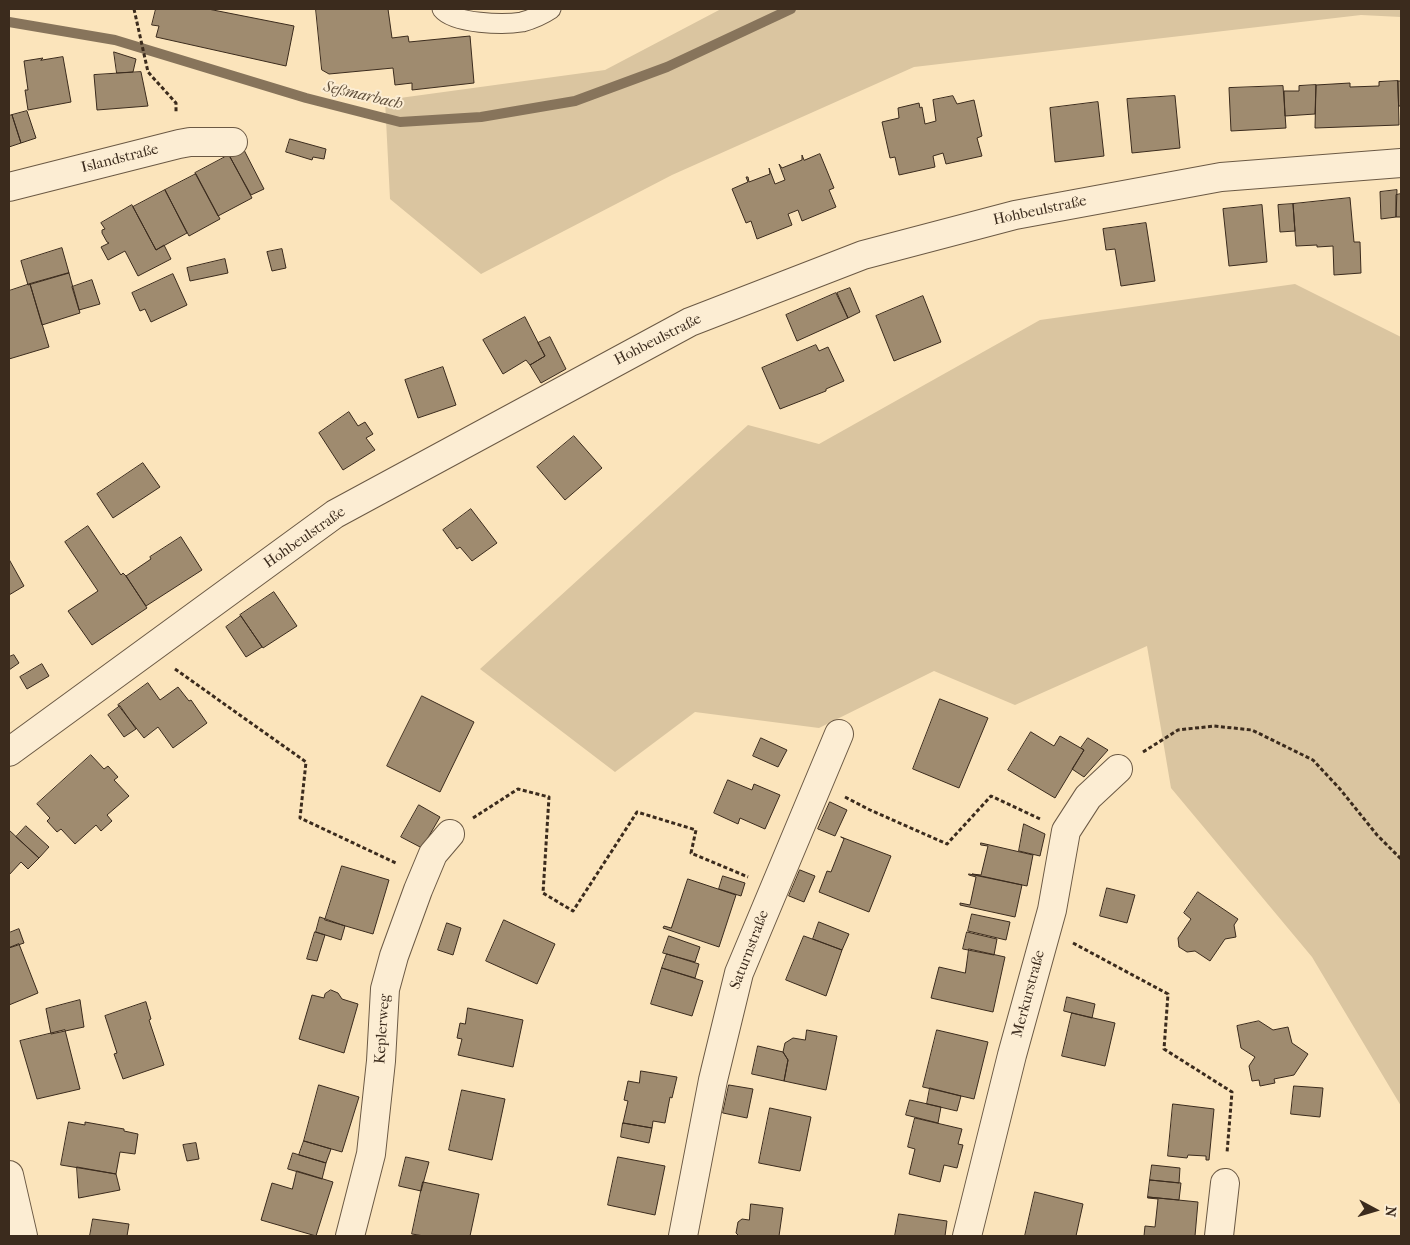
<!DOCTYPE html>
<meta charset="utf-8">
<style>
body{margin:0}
#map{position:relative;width:1410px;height:1245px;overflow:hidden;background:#fbe4bb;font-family:"IM FELL French Canon",serif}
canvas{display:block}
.frame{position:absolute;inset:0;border:10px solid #3b2b1d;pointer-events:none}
.north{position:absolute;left:1350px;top:1185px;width:50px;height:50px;-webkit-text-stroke:4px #fcedd3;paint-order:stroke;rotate:96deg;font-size:14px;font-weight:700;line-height:20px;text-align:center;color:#3b2b1d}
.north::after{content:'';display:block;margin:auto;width:18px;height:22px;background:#3b2b1d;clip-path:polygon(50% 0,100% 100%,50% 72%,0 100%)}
</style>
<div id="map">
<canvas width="1410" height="1245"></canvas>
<div class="frame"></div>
<div class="north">N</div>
</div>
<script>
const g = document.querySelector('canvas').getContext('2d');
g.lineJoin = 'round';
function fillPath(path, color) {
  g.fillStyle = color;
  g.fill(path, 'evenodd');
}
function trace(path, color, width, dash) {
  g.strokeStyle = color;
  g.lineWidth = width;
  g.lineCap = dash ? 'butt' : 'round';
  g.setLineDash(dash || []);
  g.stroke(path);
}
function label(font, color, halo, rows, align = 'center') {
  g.font = font + ' "IM FELL French Canon",serif';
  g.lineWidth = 4;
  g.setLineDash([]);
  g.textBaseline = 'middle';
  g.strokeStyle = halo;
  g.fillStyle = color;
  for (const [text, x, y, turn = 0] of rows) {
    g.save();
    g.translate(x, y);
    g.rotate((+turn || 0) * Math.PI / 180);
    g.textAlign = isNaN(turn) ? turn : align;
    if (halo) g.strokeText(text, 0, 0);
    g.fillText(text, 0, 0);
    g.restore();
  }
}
fillPath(new Path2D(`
 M721,9H1401V17L1361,15L914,67L672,175L481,274L390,199L385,100L605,70Z
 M1295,284L1401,337V1106L1312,957L1171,788L1147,646L1015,705L934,671L819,728L695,712L615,772L480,669L748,425L819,444L1040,320Z`), '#dac5a0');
trace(new Path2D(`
 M9,22L115,40L306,98L400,122L481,117L575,101L667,67L791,9`), '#87745b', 10);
const building = new Path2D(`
 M156,9H208L294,26L286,66L156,37L159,26L152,25Z
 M316,9H388L392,38L408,36L409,42L470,36L474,83L412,90V83L395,85L393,68L329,74L322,70Z
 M114,52L136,59L133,72L117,73Z
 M63,57L71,102L28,110L25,90H28L24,61L43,58L41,60Z
 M141,72L148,106L97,110L94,75Z
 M1398,81L1399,125L1315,128L1316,85L1350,83V87L1379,86V82Z
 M1398,81H1401V106H1399Z
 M1316,85L1315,114L1285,116L1284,91H1299V86Z
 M1283,86L1286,128L1231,131L1229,88Z
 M953,96L957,104L974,100L982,136L977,138L982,156L946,164L943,153L933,156L935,167L899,175L895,157L890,158L882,122L899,118L898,108L919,103L920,108L922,107L925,124L936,121L933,100Z
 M1175,96L1180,148L1132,153L1127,99Z
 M1098,102L1104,156L1055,162L1050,108Z
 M27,111L36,138L21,143L12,115Z
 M12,115L21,143L9,147V116Z
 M290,139L326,149L324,159L313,157L312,160L286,152Z
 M244,150L264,189L251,195L230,157Z
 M820,154L834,188L829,190L836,207L802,221L798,210L788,214L792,225L757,239L751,221L746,223L732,189L748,182L746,177H748L749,182L770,174L769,168L775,184L785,180L779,164L782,168L802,160V155L804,160Z
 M229,155L252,198L218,216L195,173Z
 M196,174L220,219L189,236L165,190Z
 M165,190L187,233L156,250L133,207Z
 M1397,190L1396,217L1381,219L1380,192Z
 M1401,194V217H1396V195Z
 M1350,198L1354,242H1360L1361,273L1334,275L1333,246L1317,247V245L1296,246L1293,204Z
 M1293,204L1295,231L1280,232L1278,205Z
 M132,205L156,250L164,245L171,259L138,276L125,251L108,260L101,247L109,243L107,242L102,233V230L105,229L101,223Z
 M1262,205L1267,262L1229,266L1223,209Z
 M1146,223L1155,281L1121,286L1115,249L1106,250L1103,229Z
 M62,248L69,273L28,285L21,261Z
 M282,249L286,268L272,271L267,252Z
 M225,259L228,273L190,281L187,268Z
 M69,273L80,313L42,325L30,284Z
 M173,274L187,305L151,322L145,309L140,311L132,293Z
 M92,280L100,304L79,310L72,287Z
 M30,284L49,347L9,359V291Z
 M850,288L860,312L848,318L837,293Z
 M836,293L848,318L797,341L786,315Z
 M923,296L941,342L894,361L876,316Z
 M525,317L545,356L530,365L526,360L503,374L483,340Z
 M550,337L566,369L541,383L530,365L545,356L538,343Z
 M816,345L819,351L828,347L844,381L826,389V391L780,409L762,368Z
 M443,367L456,405L418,418L405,380Z
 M349,412L358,426L365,422L373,434L366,438L375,450L343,470L319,433Z
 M574,436L602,468L565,500L537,467Z
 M143,463L160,487L113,518L97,494Z
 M471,509L497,543L472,561L460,547L457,549L443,530Z
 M88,526L121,575L123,573L126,576L147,608L92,645L68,611L98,591L65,542Z
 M181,537L202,570L146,606L126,576L151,559L150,557Z
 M10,561L24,586L9,595V562Z
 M274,592L297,626L263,648L240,615Z
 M241,616L262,647L246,657L226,627Z
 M14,655L19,663L9,670V657Z
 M42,664L49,676L27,689L20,677Z
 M148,683L160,700L178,687L189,701L191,700L207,723L173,748L158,727L144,738L118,705Z
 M422,696L474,722L440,792L387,766Z
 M940,699L988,718L959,788L913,769Z
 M120,706L136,729L124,737L108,715Z
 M1031,732L1054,746L1060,736L1084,750L1055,798L1008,770Z
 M761,738L787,750L778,767L753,756Z
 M1088,738L1108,750L1084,777L1072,769L1084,750L1081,748Z
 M91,755L104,769L108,766L118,777L114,780L129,796L107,815L112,821L101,831L96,825L75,844L61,829L57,832L47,821L50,818L37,804Z
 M728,780L752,790L754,784L780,795L765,829L740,818L738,824L714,813Z
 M830,802L847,810L835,836L818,829Z
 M419,805L440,817L422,848L401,837Z
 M1024,824L1045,834L1040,856L1019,851Z
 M26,826L49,847L39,858L16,837Z
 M9,830L39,858L28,869L21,862L9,875Z
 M841,837L891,856L869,912L819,892L827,871L831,872L844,839Z
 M981,843L1033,855L1027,886L972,874L981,875L988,846L981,845Z
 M342,866L389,880L373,934L325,920Z
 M800,870L815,876L804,902L789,896Z
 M969,874L1022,885L1015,917L960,905V903L970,905L976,877L969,875Z
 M723,876L745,883L741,896L719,889Z
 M688,879L736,895L719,947L663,928L664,926L671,928Z
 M1107,888L1135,895L1127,923L1100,916Z
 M1198,892L1238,919L1234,925L1236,937L1225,939L1210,961L1195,951L1187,952L1179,947L1178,938L1191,919L1184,913Z
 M972,914L1010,922L1006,940L968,931Z
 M320,917L345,926L341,940L316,932Z
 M504,920L555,944L537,984L486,961Z
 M819,922L849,934L842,950L813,939Z
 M447,923L461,928L453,955L438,950Z
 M19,929L24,943L9,948V933Z
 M315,932L325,935L317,961L307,959Z
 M967,932L997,939L994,955L963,949Z
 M669,936L700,947L695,962L663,953Z
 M804,936L842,950L826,996L786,980Z
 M19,944L38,993L9,1005V948Z
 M969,949L1005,957L993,1012L931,998L939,967L965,973Z
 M667,954L699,964L695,978L662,968Z
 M662,968L703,981L692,1016L651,1004Z
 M331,990L338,993L342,999L358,1004L344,1053L299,1039L312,995L324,998L325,994Z
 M1067,997L1095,1004L1092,1018L1064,1011Z
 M80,1000L84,1027L51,1034L46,1009Z
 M146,1002L151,1019L149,1020L164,1065L123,1079L114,1054L117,1053L105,1016Z
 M468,1008L523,1020L513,1067L458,1055L462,1039L457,1038L460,1023L465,1024Z
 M1072,1013L1115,1023L1105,1066L1062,1056Z
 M1259,1021L1273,1030L1288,1027L1292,1043L1308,1054L1294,1075L1274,1079L1275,1083L1260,1086L1259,1080L1252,1081L1249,1066L1255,1057L1241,1048L1237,1026Z
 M65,1030L80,1089L37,1099L20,1041Z
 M807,1030L837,1036L826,1090L784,1081L788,1060L783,1052L785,1043L793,1038L805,1040Z
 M937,1030L988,1042L974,1099L923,1087Z
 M758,1046L783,1052L788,1060L784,1081L752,1074Z
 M641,1071L677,1077L672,1098L670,1097L665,1123L653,1121L652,1128L623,1123L628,1101L624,1100L628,1081L639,1083Z
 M319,1085L359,1097L342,1152L304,1141Z
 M729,1085L753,1089L747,1118L723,1113Z
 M1294,1086L1323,1088L1320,1117L1291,1114Z
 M930,1088L961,1096L957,1111L927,1104Z
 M462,1090L505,1099L492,1160L449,1150Z
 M910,1100L941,1107L938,1123L906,1115Z
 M1173,1104L1214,1109L1209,1160H1206V1156L1188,1155L1187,1158L1168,1156Z
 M770,1108L811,1117L800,1171L759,1163Z
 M915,1118L962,1129L958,1144L963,1145L957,1168L944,1165L940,1182L909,1174L915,1149L908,1147Z
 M69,1122L85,1125V1122L124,1129V1131L138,1134L135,1154L120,1152L116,1174L61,1165Z
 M623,1123L652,1128L649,1143L621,1137Z
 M304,1141L331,1149L326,1163L299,1155Z
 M196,1143L199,1159L187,1161L183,1145Z
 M293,1153L326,1163L322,1179L288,1169Z
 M406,1157L429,1162L421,1191L399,1186Z
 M618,1157L665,1166L655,1215L608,1205Z
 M1152,1165L1180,1168L1179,1183L1150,1180Z
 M77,1167L116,1174L120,1190L79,1198Z
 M297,1171L333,1182L316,1236L261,1220L272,1183L292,1189Z
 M1150,1180L1181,1183L1179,1200L1148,1197Z
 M423,1182L479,1194L470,1236H424L412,1234Z
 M1035,1192L1083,1204L1076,1236H1025Z
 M1148,1197L1198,1202L1195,1236H1144L1145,1226L1155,1227L1158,1199L1148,1198Z
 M751,1204L783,1208L779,1236H739L736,1233L738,1222L742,1219L749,1220Z
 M899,1214L947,1221L945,1236H895Z
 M93,1219L129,1224L127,1236H90Z`);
fillPath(building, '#9f8b6f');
trace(building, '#3b2b1d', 1);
const service = new Path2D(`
 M442,9C454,24 504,25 522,22C533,19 542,15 551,9`);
const minor = new Path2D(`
 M9,187L179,144L190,142H233
 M9,752L335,514L690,322L863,255L1015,215L1221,177L1401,163
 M9,1175L23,1236
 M350,1236L371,1154L381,1061L385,989L394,956L418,890L433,854L450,834
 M683,1236L713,1080L739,973L839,734
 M967,1236L1012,1055L1052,910L1066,831L1088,797L1118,769
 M1219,1236L1225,1183`);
trace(service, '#6b5944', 21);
trace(minor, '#6b5944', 30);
trace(new Path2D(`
 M134,9L148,72L176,103V113
 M175,669L306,762L300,818L396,863
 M1143,752L1178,730L1214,726L1252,730L1313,760L1340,789L1377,835L1401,859
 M845,797L870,810L947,844L991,796L1040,819
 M473,818L518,789L549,797L543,893L573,911L637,812L696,830L691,853L748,877
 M1073,943L1168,994L1164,1049L1232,1092L1227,1153`), '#3b2b1d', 3, [4, 2.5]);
trace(service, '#fcedd3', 19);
trace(minor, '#fcedd3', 28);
label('15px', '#3b2b1d', '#fcedd3', [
 ["Islandstraße",120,159,-14],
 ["Hohbeulstraße",1040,211,-12],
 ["Hohbeulstraße",658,340,-27],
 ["Hohbeulstraße",305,538,-35],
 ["Saturnstraße",750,950,-69],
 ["Merkurstraße",1029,994,-75],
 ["Keplerweg",383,1029,-86]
]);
label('italic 16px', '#61503c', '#fcedd3', [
 ["Seßmarbach",363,96,13]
]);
</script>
